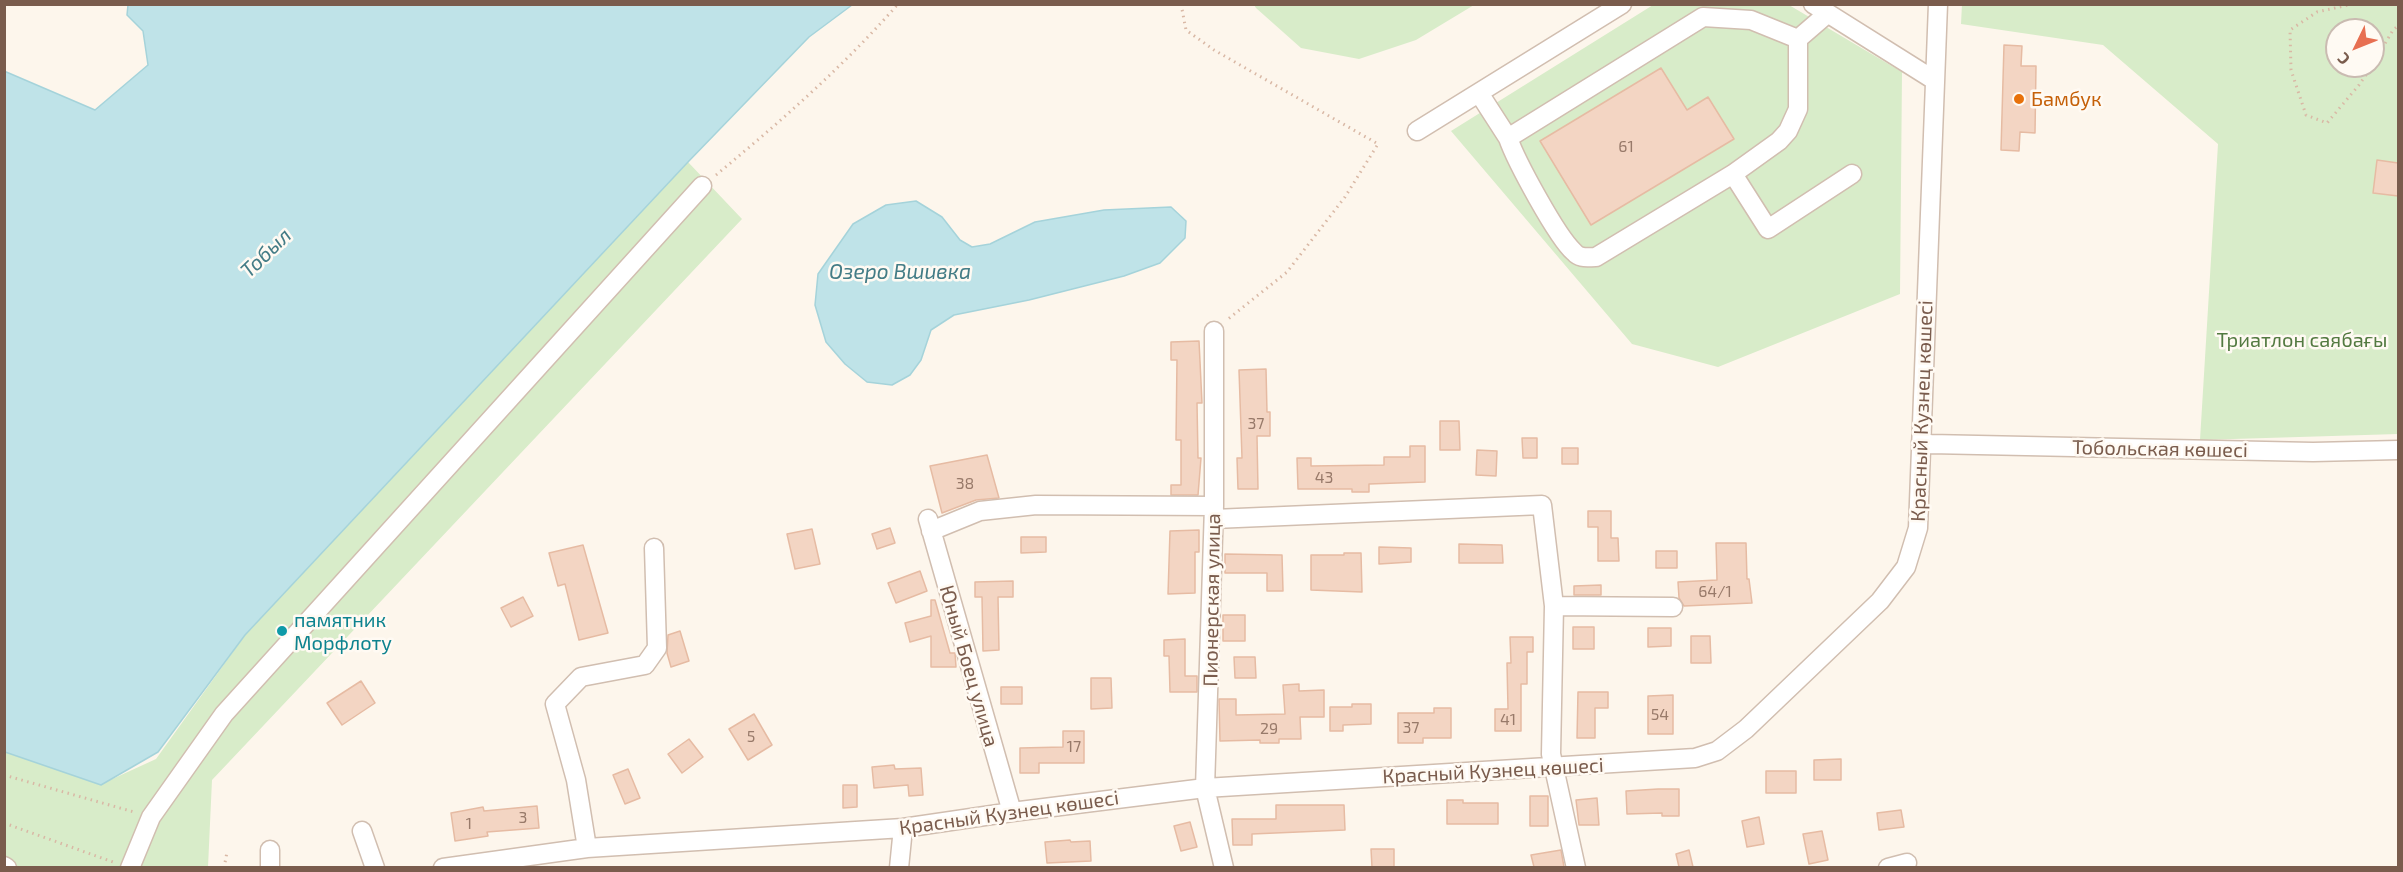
<!DOCTYPE html>
<meta charset="utf-8">
<style>
body{margin:0}
#map{position:relative;width:2403px;height:872px;overflow:hidden;background:#fdf6ec;font-family:"Exo 2",sans-serif}
canvas{display:block}
.frame{position:absolute;inset:0;border:6px solid #7a5c4d;pointer-events:none}
.north{position:absolute;left:2325px;top:18px;width:60px;height:60px;box-sizing:border-box;background:#fffaf3;border:2px solid #cabbb1;border-radius:50%;rotate:227deg;font-size:16px;font-weight:700;line-height:24px;text-align:center;color:#7a5c4d}
.north::after{content:'';display:block;margin:auto;width:21px;height:27px;background:#e76f51;clip-path:polygon(50% 0,100% 100%,50% 72%,0 100%)}
</style>
<div id="map">
<canvas width="2403" height="872"></canvas>
<div class="frame"></div>
<div class="north">С</div>
</div>
<script>
const g = document.querySelector('canvas').getContext('2d');
g.lineJoin = 'round';
function fillPath(path, color) {
  g.fillStyle = color;
  g.fill(path, 'evenodd');
}
function trace(path, color, width, dash) {
  g.strokeStyle = color;
  g.lineWidth = width;
  g.lineCap = dash ? 'butt' : 'round';
  g.setLineDash(dash || []);
  g.stroke(path);
}
function label(font, color, halo, rows, align = 'center') {
  g.font = font + ' "Exo 2",sans-serif';
  g.lineWidth = 5;
  g.setLineDash([]);
  g.textBaseline = 'middle';
  g.strokeStyle = halo;
  g.fillStyle = color;
  for (const [text, x, y, turn = 0] of rows) {
    g.save();
    g.translate(x, y);
    g.rotate((+turn || 0) * Math.PI / 180);
    g.textAlign = isNaN(turn) ? turn : align;
    if (halo) g.strokeText(text, 0, 0);
    g.fillText(text, 0, 0);
    g.restore();
  }
}
fillPath(new Path2D(`
 M1962,4L2398,5V434L2200,440L2218,144L2103,45L1961,24ZM2337,30H2373V66H2337Z
 M1254,5V4L1474,5L1416,40L1359,59L1301,48L1256,8Z
 M1653,5H1789L1902,72L1900,294L1718,367L1632,344L1451,131Z
 M688,162L742,219L212,780L208,867H5L4,748L108,781L156,759L245,635Z`), '#d8ecc9');
const water = new Path2D(`
 M128,5H852L809,37L688,162L245,635L158,752L101,785L5,752L4,71L95,110L148,65L143,31L127,15Z
 M916,201L942,217L960,240L972,247L990,244L1035,222L1104,210L1171,207L1186,221L1185,238L1160,263L1124,276L1029,300L954,315L931,330L921,360L910,375L892,385L867,382L845,364L826,342L815,305L818,274L853,224L886,205Z`);
fillPath(water, '#bfe3e8');
trace(water, '#a5d3da', 1.5);
const building = new Path2D(`
 M2004,45L2022,46L2021,66H2036L2035,133L2020,132L2019,151L2001,150Z
 M1661,68L1687,110L1708,97L1734,139L1591,225L1540,141Z
 M2377,160L2398,163V196L2373,193Z
 M1199,341L1202,403H1197L1198,458H1201L1198,495H1171V485H1181V440H1176L1177,360H1171V342Z
 M1266,369L1267,412H1270V436H1257L1258,489H1238L1237,458H1242L1239,370Z
 M1440,421H1459L1460,450H1440Z
 M1522,438H1537V458H1523Z
 M1410,446H1425V482L1369,484V492H1352V489H1298L1297,458H1311V466L1384,465V457H1410Z
 M1562,448H1578V464H1562Z
 M1477,450L1497,451L1496,476L1476,475Z
 M987,455L999,498L976,500L942,513L930,466Z
 M1588,511H1611V538H1618L1619,561H1598V527H1588Z
 M890,528L895,543L877,549L872,534Z
 M812,529L820,564L795,569L787,534Z
 M1199,530V552H1195V593L1168,594L1170,531Z
 M1021,537H1046V552L1021,553Z
 M1716,543H1746L1747,579H1749L1752,603L1684,606L1679,598L1678,582L1717,580Z
 M1459,544L1502,545L1503,563H1459Z
 M583,545L608,633L579,640L565,584L558,586L549,553Z
 M1379,547L1411,548V562L1379,564Z
 M1656,551H1677V568H1656Z
 M1344,553H1361L1362,592L1311,590V555H1344Z
 M1225,554L1282,555L1283,591H1267V573H1225Z
 M920,571L927,591L896,603L888,583Z
 M1013,581V597H998L999,650L983,651L982,597H975V582Z
 M1601,585V595H1574V586Z
 M523,597L533,616L511,627L501,608Z
 M931,600H935L950,653H955L956,667H931V636L910,642L905,623L931,616Z
 M1223,615H1245V641H1223Z
 M1573,627H1594V649H1573Z
 M1648,628H1671V646L1648,647Z
 M680,631L689,661L671,667L667,653L668,635Z
 M1691,636H1710L1711,663H1691Z
 M1510,637H1533V652H1527V684H1521V731H1495V709H1508L1507,663H1511Z
 M1185,639V676H1197V692H1170L1169,656H1164V640Z
 M1234,657H1255L1256,678H1235Z
 M1091,678H1111L1112,708L1091,709Z
 M361,681L375,703L342,725L327,703Z
 M1299,684V691L1324,690V717H1300L1301,739H1279V743H1260V740L1220,741L1219,699H1236V715L1285,714L1283,685Z
 M1001,687H1022V704H1001Z
 M1578,692H1608V708H1595V738H1577Z
 M1673,695V734H1648V696Z
 M1352,704H1371V724L1343,725V731H1330V707H1352Z
 M1434,708H1451V738H1423V743H1398V713H1434Z
 M754,714L772,745L748,760L729,729Z
 M1063,731H1084V763H1039V773H1020V748L1063,747Z
 M689,739L703,757L682,773L668,754Z
 M1841,759V780H1814V760Z
 M894,765L895,769L921,768L923,795L909,796L908,785L874,788L872,767Z
 M628,769L640,798L625,804L613,775Z
 M1766,771H1796V793H1766Z
 M843,785H857V807L843,808Z
 M1658,789H1679V816H1662V813L1627,814L1626,791Z
 M1530,796H1548V826H1530Z
 M1597,798L1599,825H1579L1576,800Z
 M1447,800H1463V803H1498V824H1447Z
 M1276,805H1344L1345,830L1252,834V845H1233L1232,819H1276Z
 M537,806L539,828L487,832L488,836L455,841L451,813L483,807L484,811Z
 M1901,810L1904,827L1879,830L1877,813Z
 M1759,817L1764,844L1747,847L1742,821Z
 M1190,822L1197,847L1181,851L1174,826Z
 M1822,831L1828,860L1809,864L1803,834Z
 M1070,840L1071,842L1090,841L1091,861L1047,863L1045,842Z
 M1371,849H1394V867H1372Z
 M1561,850L1564,867H1534L1531,855Z
 M1689,850L1693,867H1679L1676,854Z`);
fillPath(building, '#f3d5c3');
trace(building, '#e6bba3', 1.5);
const minor = new Path2D(`
 M1813,4L1934,80
 M1798,39L1751,20L1703,17L1508,138C1516,161 1557,237 1574,252C1580,259 1587,257 1596,257L1733,174L1779,141L1788,131L1798,109V39L1827,14
 M1479,93L1508,138
 M1417,131L1622,4
 M1733,174L1768,229L1852,174
 M1214,331V506L1205,788L1224,868
 M1921,442L1930,444L2313,452L2398,450
 M928,519L1012,812
 M1214,519L1542,505L1554,606L1551,754L1576,868
 M931,531L980,511L1036,505L1214,506
 M1554,606L1673,607
 M362,831L375,868
 M587,848L576,780L555,704L581,677L645,665L657,648L654,548
 M4,866L7,868
 M130,868L151,817L224,714L702,186
 M270,868V850
 M443,868L587,848L903,828L1012,812L1205,788L1695,758L1717,751L1746,729L1880,601L1906,567L1918,528L1938,4
 M899,868L903,828
 M1888,868L1907,863`);
trace(minor, '#d1beb0', 21);
trace(new Path2D(`
 M1181,4L1186,30L1214,50L1378,144L1345,197L1287,272L1227,320
 M2353,4L2317,12L2290,30L2291,70L2306,115L2327,123L2359,85L2372,66
 M2373,64L2393,30L2398,26
 M716,175C780,122 843,67 898,4
 M4,775L134,812
 M4,823L113,862
 M224,868L227,852`), '#d9b8a5', 3, [1.5, 4.5]);
trace(minor, '#fff', 18);
for (const [x, y, r, color] of [
 [2019,99,6,"#e8710a"],
 [282,631,6,"#0f9aa8"]
]) {
  const dot = new Path2D();
  dot.arc(x, y, r, 0, 2 * Math.PI);
  g.fillStyle = color;
  g.fill(dot);
  trace(dot, '#fffaf3', 2);
}
label('16px', '#987a6a', null, [
 ["61",1626,147],
 ["37",1256,424],
 ["43",1324,478],
 ["38",965,484],
 ["64/1",1715,592],
 ["54",1660,715],
 ["41",1508,720],
 ["37",1411,728],
 ["29",1269,729],
 ["5",751,737],
 ["17",1074,747],
 ["3",523,818],
 ["1",469,824]
]);
label('20px', '#c56008', '#fffaf3', [
 ["Бамбук",2031,99]
], 'left');
label('20px', '#537a41', '#fffaf3', [
 ["Триатлон саябағы",2302,340]
]);
label('20px', '#7a5c4d', '#fffaf3', [
 ["Красный Кузнец көшесі",1922,411,-88],
 ["Тобольская көшесі",2160,449,1],
 ["Пионерская улица",1212,600,-89],
 ["Юный Боец улица",969,666,74],
 ["Красный Кузнец көшесі",1493,771,-3],
 ["Красный Кузнец көшесі",1009,813,-8]
]);
label('20px', '#0d838f', '#fffaf3', [
 ["памятник",294,620],
 ["Морфлоту",294,643]
], 'left');
label('italic 21px', '#437c86', '#fffaf3', [
 ["Тобыл",266,253,-44],
 ["Озеро Вшивка",900,272]
]);
</script>
